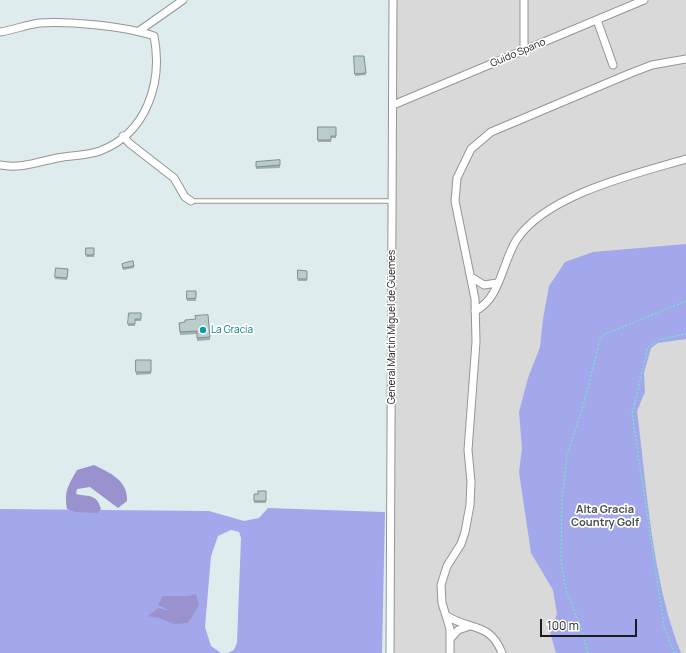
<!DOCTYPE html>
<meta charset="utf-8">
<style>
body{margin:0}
#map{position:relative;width:686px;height:653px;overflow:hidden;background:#dfeced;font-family:Manrope,sans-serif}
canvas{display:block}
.scale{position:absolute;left:540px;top:619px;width:97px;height:18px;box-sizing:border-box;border:2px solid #1b1b1b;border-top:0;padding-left:5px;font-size:12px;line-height:14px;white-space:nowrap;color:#1b1b1b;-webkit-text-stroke:3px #fff;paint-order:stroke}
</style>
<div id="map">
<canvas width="686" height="653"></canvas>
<div class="scale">100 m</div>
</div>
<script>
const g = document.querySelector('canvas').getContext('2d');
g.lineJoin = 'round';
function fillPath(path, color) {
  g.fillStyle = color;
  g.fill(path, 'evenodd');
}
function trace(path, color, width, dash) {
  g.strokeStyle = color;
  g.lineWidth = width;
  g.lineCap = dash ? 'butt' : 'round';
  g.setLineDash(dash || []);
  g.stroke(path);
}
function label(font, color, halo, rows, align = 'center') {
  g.font = font + ' Manrope,sans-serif';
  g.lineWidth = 3.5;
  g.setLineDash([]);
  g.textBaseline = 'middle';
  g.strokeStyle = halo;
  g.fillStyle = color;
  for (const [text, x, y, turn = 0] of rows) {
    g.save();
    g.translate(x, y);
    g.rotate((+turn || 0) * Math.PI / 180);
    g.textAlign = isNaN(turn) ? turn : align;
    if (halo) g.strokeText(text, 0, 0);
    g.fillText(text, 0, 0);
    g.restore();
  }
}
fillPath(new Path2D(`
 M393,0H686V653H386Z`), '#d8d9d8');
fillPath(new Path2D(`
 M686,244V339L658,343L651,348L644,373L645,392L637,411C647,488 652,581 681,653H556L550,632L557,614L553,590L531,553L519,472L522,448L519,412L528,378L540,347L543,319L549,286L565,262L593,252Z
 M268,508L385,512L382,653H228L234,650L237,643L241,538L239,532L231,530L218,536L211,556L205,627L211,646L221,653H0V509L209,511L244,521L259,518Z`), '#a2a8eb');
fillPath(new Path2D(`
 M94,465C110,473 128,480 127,501L118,508L90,487L77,489L76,494C90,497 97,494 101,509L97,513L76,512L67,509C64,491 68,486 77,470Z
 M196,594L199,605L188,623L174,624L159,618L148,616L158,608L171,611L158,605L163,596H188Z`), '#9992ce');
const service = new Path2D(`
 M191,201H392`);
const minor = new Path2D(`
 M597,20L613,65
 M139,31L183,0
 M0,32C13,30 26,25 39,23C69,21 125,26 154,36C163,82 147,133 100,151C86,156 72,155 57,158C38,162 20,169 0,165
 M524,50V0
 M393,105L644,0
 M123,136L129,143L174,178L185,197L191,201
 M471,277L484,285L497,283
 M475,311C501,298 502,262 517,239C548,194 635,174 686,159
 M447,616C471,631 490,622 502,653
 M451,638L458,630L470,626
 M390,653L393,0
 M450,653V629L442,603L441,585L447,566L461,544L465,532L470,505L471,482L468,450L476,342L475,299L455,201L457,178L471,149L491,132L631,73L652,65L686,59`);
trace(service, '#959595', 5.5);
trace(minor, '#959595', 9);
trace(new Path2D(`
 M588,653L582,630L566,590L561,560L562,499L567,455L584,403L599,343L603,335L686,301
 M674,653L664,626L632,414L648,347L658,340L686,334`), '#5effb1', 1, [2, 2]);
trace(service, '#fff', 3.5);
trace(minor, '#fff', 7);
fillPath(new Path2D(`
 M354,56H364L366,75L355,76Z
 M318,127H336V138H331V142H318Z
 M280,160V168L256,169V162Z
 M86,248H94V257H86Z
 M122,264L134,266V268L123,270L122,266Z
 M56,268L68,269L67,280L55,279Z
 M298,270L307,271V281H298Z
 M187,291H196V301H187Z
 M141,313V321H135V326H128V324Z
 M195,319L210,337V340L197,341V334L180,335L179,323H185Z
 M136,360H151V374L136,375Z
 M266,491V503H254V494H258Z`), '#9fb0ae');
const building = new Path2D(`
 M354,56H364L366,73L355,74Z
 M318,127H336V136H331V140H318Z
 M280,160V165L256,167V162Z
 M86,248H94V255H86Z
 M133,261L134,266L123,268L122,264Z
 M56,268L68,269L67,278L55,277Z
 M298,270L307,271V279H298Z
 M187,291H196V298L187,299Z
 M129,313H141V319H135V324H128Z
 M208,315L210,337L197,338V331L180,332L179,323L185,322V320L196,319L195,316Z
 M136,360H151V372H136Z
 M258,491H266V501H254V494H258Z`);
fillPath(building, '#b9cdca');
trace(building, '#82908d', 1);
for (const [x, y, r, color] of [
 [203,330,4,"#0f9aa8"]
]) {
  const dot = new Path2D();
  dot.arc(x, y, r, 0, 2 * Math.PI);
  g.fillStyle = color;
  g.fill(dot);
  trace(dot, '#fff', 1.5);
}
label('10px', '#1b1b1b', '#fff', [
 ["Guido Spano",518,53,-23],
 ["General Martín Miguel de Güemes",392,327,-90]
]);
label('10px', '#0d838f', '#fff', [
 ["La Gracia",211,330]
], 'left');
label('bold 11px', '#4e4e4e', '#fff', [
 ["Alta Gracia",605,510],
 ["Country Golf",605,523]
]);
</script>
